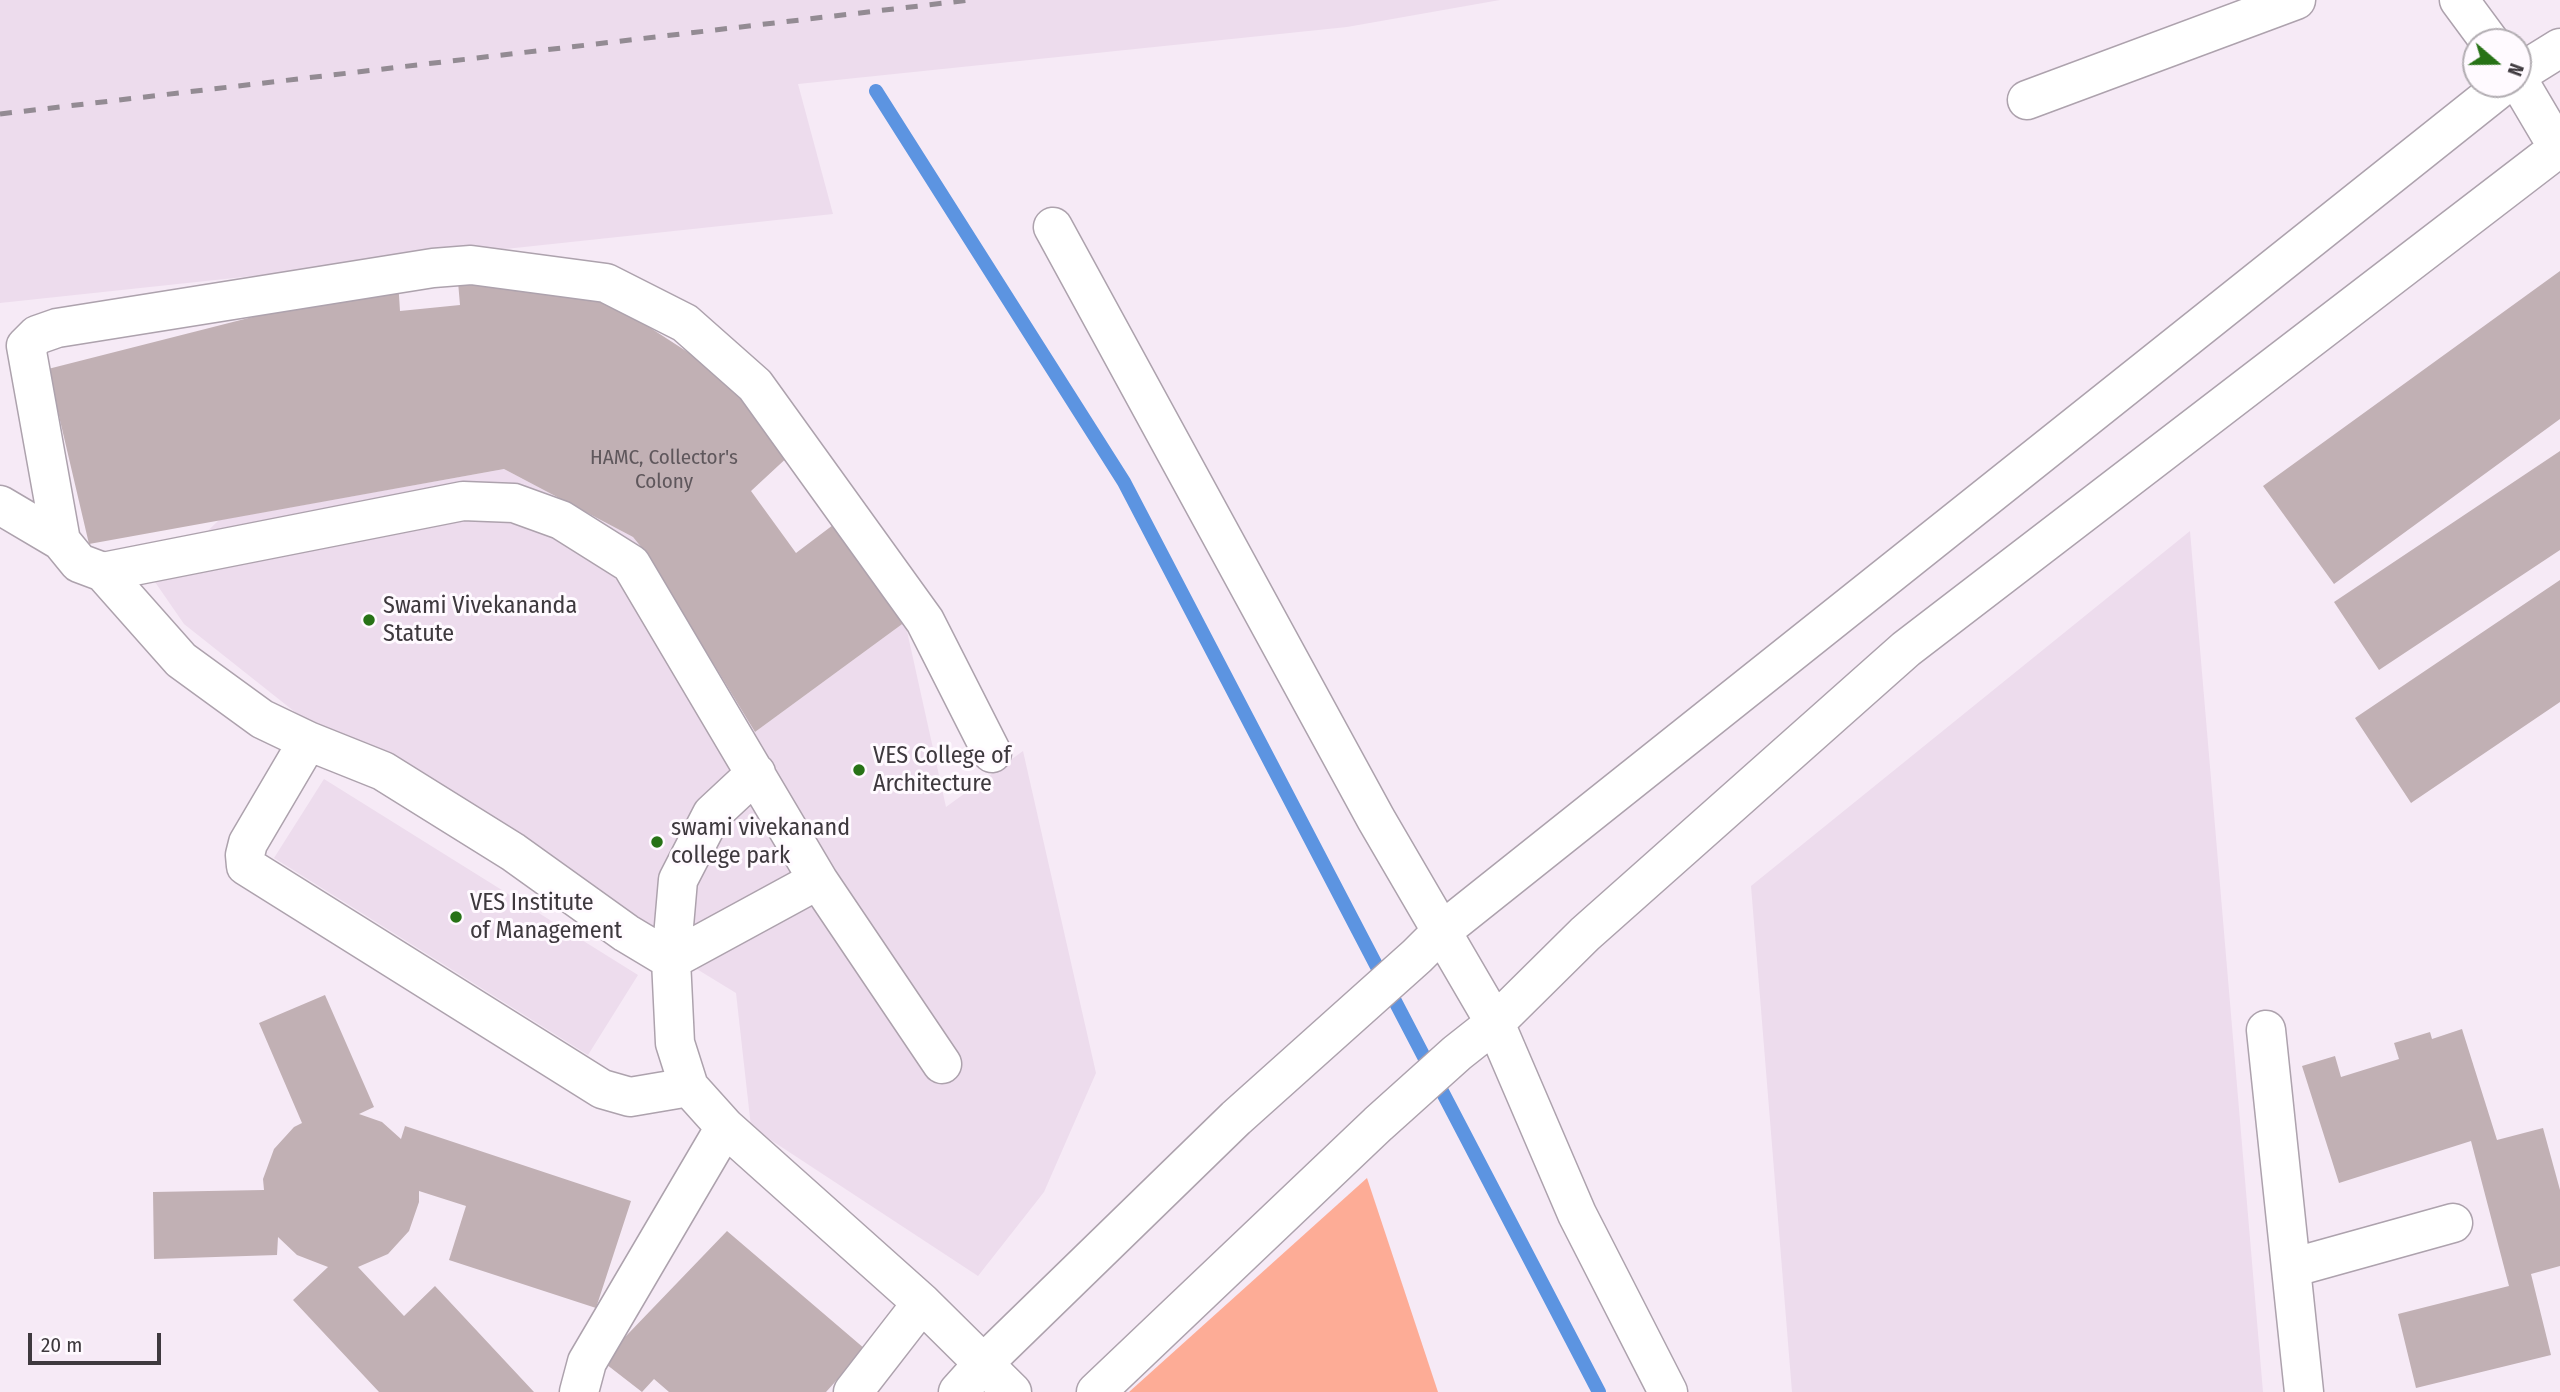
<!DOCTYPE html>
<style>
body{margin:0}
#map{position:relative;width:2560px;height:1392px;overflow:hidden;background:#f6eaf6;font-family:"Fira Sans Condensed",sans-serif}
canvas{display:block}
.north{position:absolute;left:2462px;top:28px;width:70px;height:70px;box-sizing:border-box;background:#fffaff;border:2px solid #b2adb2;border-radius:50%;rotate:110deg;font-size:19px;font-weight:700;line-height:28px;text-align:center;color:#3e393e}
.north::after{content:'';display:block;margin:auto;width:24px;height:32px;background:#277216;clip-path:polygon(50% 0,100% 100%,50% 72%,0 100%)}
.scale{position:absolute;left:28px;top:1333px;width:133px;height:32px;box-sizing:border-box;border:4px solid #3e393e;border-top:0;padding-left:9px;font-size:21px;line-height:24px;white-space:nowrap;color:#3e393e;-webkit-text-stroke:5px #fffaff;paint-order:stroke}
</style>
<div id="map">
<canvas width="2560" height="1392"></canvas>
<div class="north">N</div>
<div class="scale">20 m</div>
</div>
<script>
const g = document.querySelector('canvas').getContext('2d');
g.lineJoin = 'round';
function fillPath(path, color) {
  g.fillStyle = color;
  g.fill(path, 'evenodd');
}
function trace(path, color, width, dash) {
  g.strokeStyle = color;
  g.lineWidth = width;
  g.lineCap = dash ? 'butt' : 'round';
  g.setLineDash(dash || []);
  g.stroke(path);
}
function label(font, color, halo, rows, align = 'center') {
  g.font = font + ' "Fira Sans Condensed",sans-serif';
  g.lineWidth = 6;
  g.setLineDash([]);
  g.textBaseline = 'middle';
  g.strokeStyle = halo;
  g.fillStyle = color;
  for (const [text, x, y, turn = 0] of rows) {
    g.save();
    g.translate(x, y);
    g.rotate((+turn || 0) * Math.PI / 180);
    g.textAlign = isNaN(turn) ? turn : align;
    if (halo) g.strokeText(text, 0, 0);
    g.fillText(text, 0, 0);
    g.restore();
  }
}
fillPath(new Path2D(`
 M0,0H1500L1347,27L798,84L833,214L0,303Z
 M504,469L633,537L646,553L755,732L905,622L946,807L1023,751L1096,1073L1044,1192L978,1276L751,1127L736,993L358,762L184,624L155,582L219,520Z
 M2190,531L2263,1392H1792L1751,886Z
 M324,779L638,975L588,1055L274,858Z`), '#eddced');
fillPath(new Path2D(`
 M1367,1178L1438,1392H1129Z`), '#fdac96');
trace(new Path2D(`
 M876,91L1124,482L1599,1392`), '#5c94e1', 14);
fillPath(new Path2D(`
 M457,270L615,305L720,373L792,453L751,491L796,553L837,522L905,622L755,732L646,553L633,537L504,469L89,544L48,369L398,280L400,311L460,305Z
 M2560,271V419L2334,584L2263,486Z
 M2560,451V550L2379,670L2334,602Z
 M2560,580V702L2411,803L2355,718Z
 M325,995L374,1107L359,1114L382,1122L401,1139L405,1126L631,1201L596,1308L449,1260L466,1206L419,1191V1202L409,1231L388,1254L358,1267L404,1316L435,1286L534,1392H379L293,1300L328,1267L297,1255L278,1237L277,1255L154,1259L153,1192L264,1190L263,1179L274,1149L294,1127L302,1123L259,1023Z
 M2462,1029L2497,1140L2543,1128L2560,1190V1266L2531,1274L2551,1355L2416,1388L2398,1314L2509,1286L2471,1141L2339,1183L2302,1066L2335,1056L2341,1077L2399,1059L2394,1043L2430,1032L2432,1039Z
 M727,1231L865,1349L826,1392H669L654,1379L642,1392L602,1361Z`), '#c1b0b4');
const minor = new Path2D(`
 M2459,0L2490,42
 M2518,74L2560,48
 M2518,80L2560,151
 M2027,100L2296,0
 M1053,227L1376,819L1495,1023L1577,1214L1668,1392
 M0,505L61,541
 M103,572L181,660L262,719L308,741L383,771L513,852L626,933L671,960L818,880L631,564L561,520L514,503L463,501L103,572L79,563L61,541L26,346L37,335L57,328L433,268L471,265L606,283L685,323L755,385L925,621L992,753
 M308,741L248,843L245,855L246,866L602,1089L630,1097L689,1087
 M756,773L712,814L678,880L671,960L675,1043L689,1087L725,1127L922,1303L1012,1392
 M818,880L942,1064
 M2266,1030L2304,1392
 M2291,1268L2453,1223
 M579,1392L587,1362L725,1127
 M853,1392L922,1303
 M958,1392L984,1363L1236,1118L1417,956L1442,931L2505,84
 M1096,1392L1378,1124L1457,1053L1495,1023L1585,934L1906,649L2560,147`);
trace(minor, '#ada2ad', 41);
trace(minor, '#fff', 38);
trace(new Path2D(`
 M0,114L970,0`), '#938b93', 5, [12, 12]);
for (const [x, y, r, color] of [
 [369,620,7,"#277216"],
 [859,770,7,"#277216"],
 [657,842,7,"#277216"],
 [456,917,7,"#277216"]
]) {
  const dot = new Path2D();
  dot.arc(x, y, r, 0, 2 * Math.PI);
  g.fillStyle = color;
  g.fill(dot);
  trace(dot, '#fffaff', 2.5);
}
label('21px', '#5f575c', null, [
 ["HAMC, Collector's",664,458],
 ["Colony",664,482]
]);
label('24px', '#3e393e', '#fffaff', [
 ["Swami Vivekananda",383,606],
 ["Statute",383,634],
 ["VES College of",873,756],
 ["Architecture",873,784],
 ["swami vivekanand",671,828],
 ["college park",671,856],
 ["VES Institute",470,903],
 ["of Management",470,931]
], 'left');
</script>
